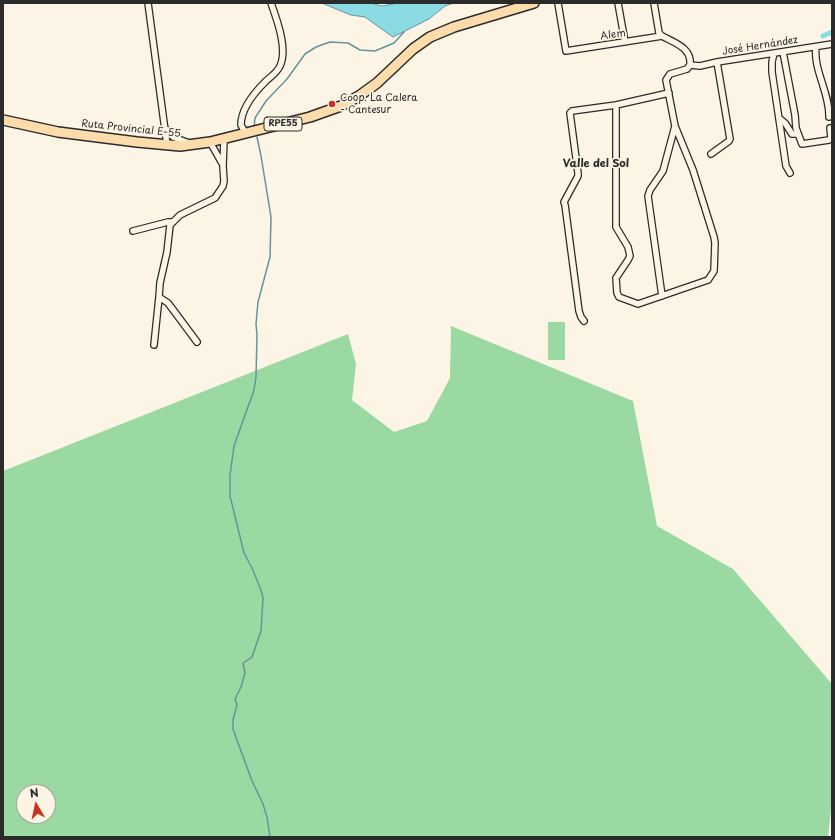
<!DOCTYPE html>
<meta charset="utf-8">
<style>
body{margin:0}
#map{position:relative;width:835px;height:840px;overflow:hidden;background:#fcf5e5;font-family:"Playpen Sans",sans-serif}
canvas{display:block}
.frame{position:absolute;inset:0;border:4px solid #2b2b2b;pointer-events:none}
.north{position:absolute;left:16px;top:784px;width:40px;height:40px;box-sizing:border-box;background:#fcf5e5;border:1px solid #a8a49b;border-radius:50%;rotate:351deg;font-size:11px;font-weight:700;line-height:16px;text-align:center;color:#2b2b2b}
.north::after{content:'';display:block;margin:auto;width:14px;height:18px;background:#c8321e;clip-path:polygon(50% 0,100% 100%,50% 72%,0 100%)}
</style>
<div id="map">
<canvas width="835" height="840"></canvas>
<div class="frame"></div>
<div class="north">N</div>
</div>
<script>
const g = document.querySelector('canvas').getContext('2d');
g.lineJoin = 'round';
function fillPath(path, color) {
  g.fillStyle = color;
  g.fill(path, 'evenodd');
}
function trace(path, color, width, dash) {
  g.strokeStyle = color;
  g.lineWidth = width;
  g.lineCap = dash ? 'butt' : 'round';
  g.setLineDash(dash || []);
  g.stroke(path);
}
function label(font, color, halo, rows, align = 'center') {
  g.font = font + ' "Playpen Sans",sans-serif';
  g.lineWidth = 3.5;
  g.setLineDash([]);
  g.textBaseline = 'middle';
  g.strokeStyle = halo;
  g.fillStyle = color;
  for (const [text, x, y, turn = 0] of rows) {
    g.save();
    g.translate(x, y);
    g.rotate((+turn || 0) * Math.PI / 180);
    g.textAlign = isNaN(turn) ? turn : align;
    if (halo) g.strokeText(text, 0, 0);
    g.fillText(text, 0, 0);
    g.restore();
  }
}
fillPath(new Path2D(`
 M548,322H565V360H548Z
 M451,326L633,401L657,526L733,569L832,684V801L828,837H3V471L348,334L356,364L352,400L394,432L427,421L450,378ZM24,792H48V816H24Z`), '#9bd9a2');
const water = new Path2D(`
 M322,3H370L382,6L398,3H454L445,6L429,19L393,37L365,17L351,15Z`);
fillPath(water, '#8bdbe5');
trace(water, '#65959b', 1);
trace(new Path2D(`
 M254,128L255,118L266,101L287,79L305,54L316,47L330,42L348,43L360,50L375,51L394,43L404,32
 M257,137L261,156L271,217L270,257L258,302L256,324L257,335L256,377L254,390L234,446L230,475V496L244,553L252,568L261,590L263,598L261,631L252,657L243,663L245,673L241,687L235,699L237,705L233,720V729L252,781L263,804L267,817L270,837`), '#65959b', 1.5);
trace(new Path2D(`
 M823,36L832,32`), '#8bdbe5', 5);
const minor = new Path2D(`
 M148,3L167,145
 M558,3L566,51L662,36
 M618,3L625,42
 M816,47C813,70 830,93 829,117
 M783,52L795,115L796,128L802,144L829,140L831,138L830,128
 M774,53L772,62V72L786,166L790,173
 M690,65L700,66L717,62L832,44
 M616,105V227L628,247L630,256L628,260L616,278L617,293L619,297L638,304L708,280L714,271L715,243L714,237L693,170L675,126L666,80L670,74L687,69L690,65C692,48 675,43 662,36L659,33L654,3
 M779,118L785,123L792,134H798
 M165,128L173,137L189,143
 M246,134L241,125C241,109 254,93 265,82C270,77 277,73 280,66C288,49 277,20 271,3
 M210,142L223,165
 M711,154L729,141L730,139L717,62
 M133,231L168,222H173
 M662,296L648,196L650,190L663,171L675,126
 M584,321L581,317L579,311L565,205L564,202L578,176V173L570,113L572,111L616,105L669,93
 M197,342L168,303L159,297L160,283L167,252L170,225L180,215L215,198L223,186L224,181L223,166L224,139
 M154,345L159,297`);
const primary = new Path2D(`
 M3,120L58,132L137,142L180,146L210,142L310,117L341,106L359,96L377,83L413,49L430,37L454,27L534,3`);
trace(minor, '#2b2b2b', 8);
trace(primary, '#2b2b2b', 12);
trace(minor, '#fcf5e5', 5.5);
trace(primary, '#fddcac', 9);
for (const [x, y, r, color] of [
 [332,104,4,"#c8321e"]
]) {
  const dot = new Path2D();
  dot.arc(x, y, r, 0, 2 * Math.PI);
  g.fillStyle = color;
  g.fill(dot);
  trace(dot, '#fcf5e5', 1.5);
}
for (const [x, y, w] of [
 [283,124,38]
]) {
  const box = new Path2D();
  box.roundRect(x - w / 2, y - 7, w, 14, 3);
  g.fillStyle = '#fcf5e5';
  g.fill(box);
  trace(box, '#2b2b2b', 1);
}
label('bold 9px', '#2b2b2b', null, [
 ["RPE55",283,124]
]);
label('10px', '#2b2b2b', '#fcf5e5', [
 ["Alem",613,35,-8],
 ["José Hernández",760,46,-9],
 ["Ruta Provincial E-55",131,129,6]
]);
label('10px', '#2b2b2b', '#fcf5e5', [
 ["Coop. La Calera",340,98],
 ["- Cantesur",340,110]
], 'left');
label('bold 11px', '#2b2b2b', '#fcf5e5', [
 ["Valle del Sol",596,164]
]);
</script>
